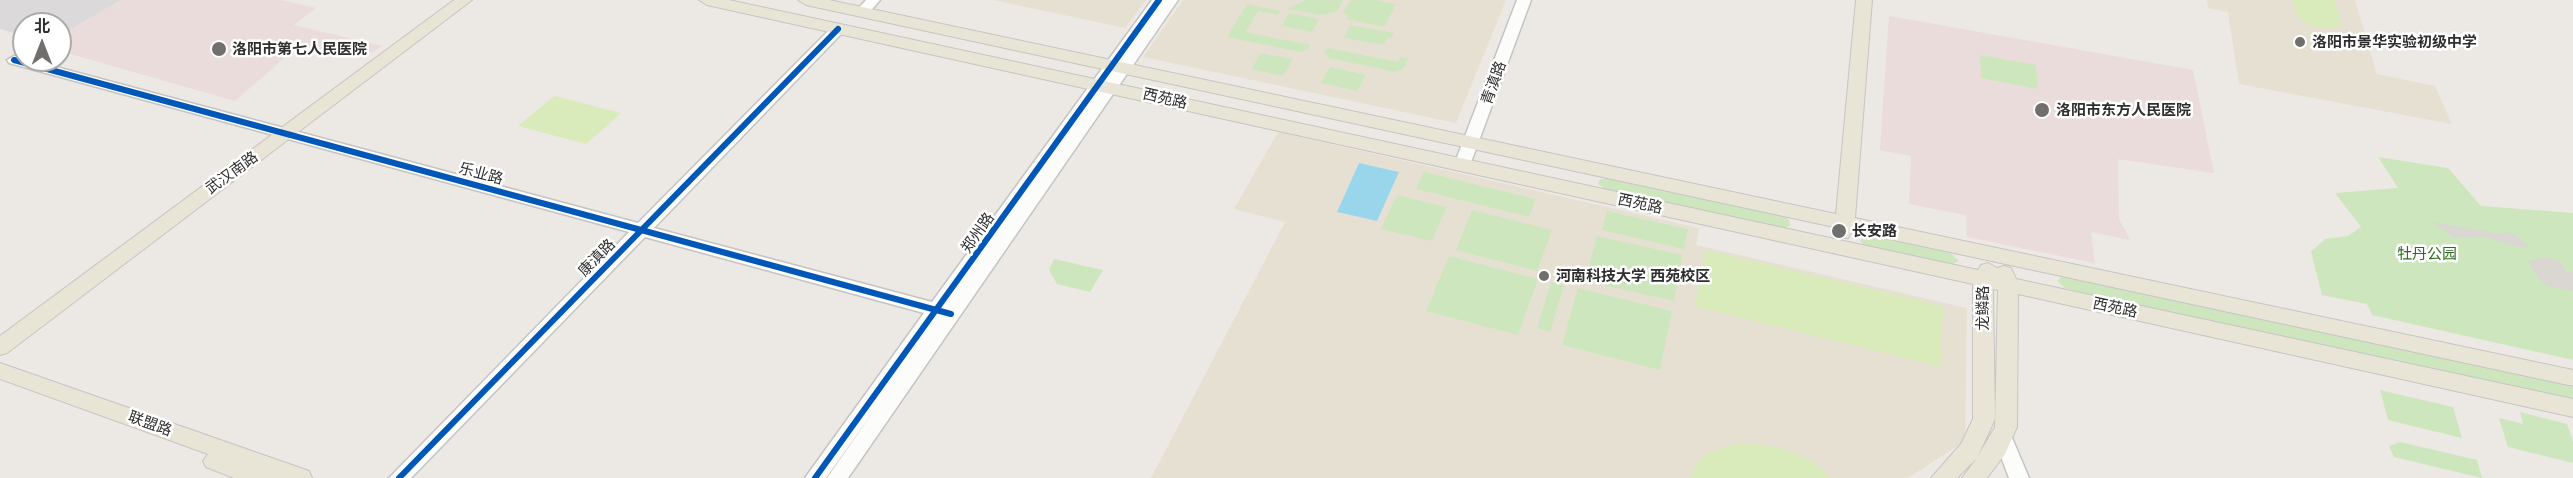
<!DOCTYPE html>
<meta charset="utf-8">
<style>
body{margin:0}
#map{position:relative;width:2573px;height:478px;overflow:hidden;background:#ece8e4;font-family:Quicksand,"Noto Sans SC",sans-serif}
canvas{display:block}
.north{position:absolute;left:12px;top:12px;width:60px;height:60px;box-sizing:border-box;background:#fff;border:2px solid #ababab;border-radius:50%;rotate:0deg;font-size:16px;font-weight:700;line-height:24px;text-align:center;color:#2e2e2e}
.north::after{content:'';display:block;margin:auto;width:21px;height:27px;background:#706f6e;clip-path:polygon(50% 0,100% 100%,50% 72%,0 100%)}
</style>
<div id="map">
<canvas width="2573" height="478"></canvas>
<div class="north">北</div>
</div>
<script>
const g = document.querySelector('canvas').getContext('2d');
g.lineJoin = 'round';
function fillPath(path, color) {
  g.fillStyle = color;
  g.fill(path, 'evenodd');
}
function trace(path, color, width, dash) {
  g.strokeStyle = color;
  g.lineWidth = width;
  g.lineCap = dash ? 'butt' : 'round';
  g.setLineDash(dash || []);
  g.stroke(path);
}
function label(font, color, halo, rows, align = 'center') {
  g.font = font + ' Quicksand,"Noto Sans SC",sans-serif';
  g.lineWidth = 5;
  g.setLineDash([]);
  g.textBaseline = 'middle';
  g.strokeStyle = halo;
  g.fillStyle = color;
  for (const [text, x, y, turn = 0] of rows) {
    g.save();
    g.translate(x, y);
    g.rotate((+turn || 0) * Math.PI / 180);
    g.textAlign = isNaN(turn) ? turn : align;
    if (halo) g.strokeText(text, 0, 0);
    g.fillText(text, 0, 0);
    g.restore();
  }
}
fillPath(new Path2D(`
 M0,0H121L60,36V24H24V36L0,29Z`), '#dcd9db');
fillPath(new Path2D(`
 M993,0H1146L1125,28Z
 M1183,0H1506L1456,123L1143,57Z
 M2207,0H2355L2377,74L2435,86L2452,124L2239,84L2228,12L2208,8Z
 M1278,132L1699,228L1696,245L1967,308L1965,441L1908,478H1151L1285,222L1234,209Z`), '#e6e0d3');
fillPath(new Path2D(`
 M121,0H281L316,8L294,25L382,46L373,52H291L235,101L60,51V36Z
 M1889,16L2193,70L2214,173L2118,159L2119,219L2130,240L2091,232L2095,263L1967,237L1966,215L1909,204L1911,156L1880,150Z`), '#e9dcdb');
fillPath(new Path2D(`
 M1305,0H1343L1337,12L1320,15L1287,9Z
 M1351,0H1375L1396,4L1384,27L1347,19V15L1343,12Z
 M1247,4L1281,11L1278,15L1258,11L1246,32L1310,45L1308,49L1301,52L1227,37Z
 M1289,13L1319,19L1312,32L1282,26Z
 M1350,25L1394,33L1391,38H1387L1383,45L1344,38Z
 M1327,48L1398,62L1401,57L1408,58L1403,69L1395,72L1329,58L1324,53Z
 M1261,53L1293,59L1283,76L1251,69Z
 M1980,55L2036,65L2038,89L1981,78Z
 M1330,67L1366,75L1357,91L1321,83Z
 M2378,157L2448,168L2481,206L2573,213V360L2372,315L2367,304L2322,295L2311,252L2325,239L2348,236L2361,227L2335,193L2398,188Z
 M1424,172L1536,199L1529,217L1416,189Z
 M1600,179H1608L1785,217L1789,220L1790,226L1783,228L1605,189L1598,184Z
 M1397,195L1447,207L1432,241L1381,229Z
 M1472,210L1552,230L1537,271L1456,250Z
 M1607,211L1688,229L1684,249L1602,230Z
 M1597,236L1682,255L1674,301L1585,281Z
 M1863,236H1872L1950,253L1959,261L1951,265L1866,247L1860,241Z
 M1449,256L1538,279L1518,335L1426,311Z
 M1054,259L1103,270L1090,292L1057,284L1049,270Z
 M2061,277L2179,299L2573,383V404L2151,310L2065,288L2057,281Z
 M1551,282L1564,285L1550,332L1537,328Z
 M1578,288L1672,311L1660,370L1562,345Z
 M2380,390L2453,407L2462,438L2388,420Z
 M2520,412L2567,424L2573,442V463L2508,447L2499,418L2523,424Z
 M2400,442L2477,460L2482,478L2394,457L2389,446Z`), '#cee6be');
fillPath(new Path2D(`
 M2293,0H2335L2341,24C2330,32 2304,27 2297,14C2294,11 2294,4 2293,0Z
 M554,96L621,113L586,144L518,126Z
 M1706,250L1943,306L1941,367L1694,306Z
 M1742,443C1775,444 1808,453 1831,478H1691C1695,454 1720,447 1742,443Z`), '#d9eabb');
fillPath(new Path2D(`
 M2433,222L2500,234L2511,232L2530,247L2520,248L2486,237H2453Z
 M2545,257L2560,261L2566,271L2573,272V291L2548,286L2539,279L2528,261Z`), '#dad6d2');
fillPath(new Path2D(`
 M1359,163L1399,172L1377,221L1337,212Z`), '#99d6ec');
const minor = new Path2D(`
 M866,0H880L867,15H857L855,12Z
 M1152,0H1178L848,478H827L878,405L826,478H805L924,313L645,237L411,478H389L629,232L9,63L7,60L14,56L19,57L638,223L833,26H843V32L654,228L932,302Z
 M1517,0H1531L1470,165L1468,169H1456L1454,165Z
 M2003,430L2010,433L2029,478H2009L1994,438L1996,433Z`);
const major = new Path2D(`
 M454,0H472L7,353L0,355V336Z
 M699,0H729L1978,270L1981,265L1988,263L1997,268L2004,266L2011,268L2016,279L2573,399V417L2018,294L2017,427L2005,454L1987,478H1962L1977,458L1957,478H1931L1961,444L1973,419V284L707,5ZM1993,289L1998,290L1995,427L1978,456L1995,419Z
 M798,0H829L1836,214L1856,0H1872L1855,218L2573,370V386L1852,231L1848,238H1834L1831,233L1834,227L806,5Z
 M0,363L309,471L312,478H234L206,467L203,461L208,454L0,379Z`);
trace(minor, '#c5c4c5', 3);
trace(major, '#c6c5c4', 2);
fillPath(minor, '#fcfcfb');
fillPath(major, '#e8e4d6');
trace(new Path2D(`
 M14,60L951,314
 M399,478L838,29
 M815,478L1159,0`), '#0057b8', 6);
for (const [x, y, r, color] of [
 [2300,42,6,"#706f6e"],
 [219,49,8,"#706f6e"],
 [2042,110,8,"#706f6e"],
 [1839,231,8,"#706f6e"],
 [1544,276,6,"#706f6e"]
]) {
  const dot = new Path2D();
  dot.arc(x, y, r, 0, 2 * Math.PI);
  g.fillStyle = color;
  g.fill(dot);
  trace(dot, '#fff', 2);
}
label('bold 15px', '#2e2e2e', '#fff', [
 ["洛阳市景华实验初级中学",2312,42],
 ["洛阳市第七人民医院",232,49],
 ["洛阳市东方人民医院",2056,110],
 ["长安路",1852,231],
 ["河南科技大学 西苑校区",1556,276]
], 'left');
label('15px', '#2e2e2e', '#fff', [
 ["青滇路",1494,83,-70],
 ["西苑路",1165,99,13],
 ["武汉南路",232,173,-36],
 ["乐业路",481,174,15],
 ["西苑路",1640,204,12],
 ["郑州路",978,233,-55],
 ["康滇路",597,258,-46],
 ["龙鳞路",1983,308,-90],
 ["西苑路",2115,308,12],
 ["联盟路",150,424,20]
]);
label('15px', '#2c6e1b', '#fff', [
 ["牡丹公园",2427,254]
]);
</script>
